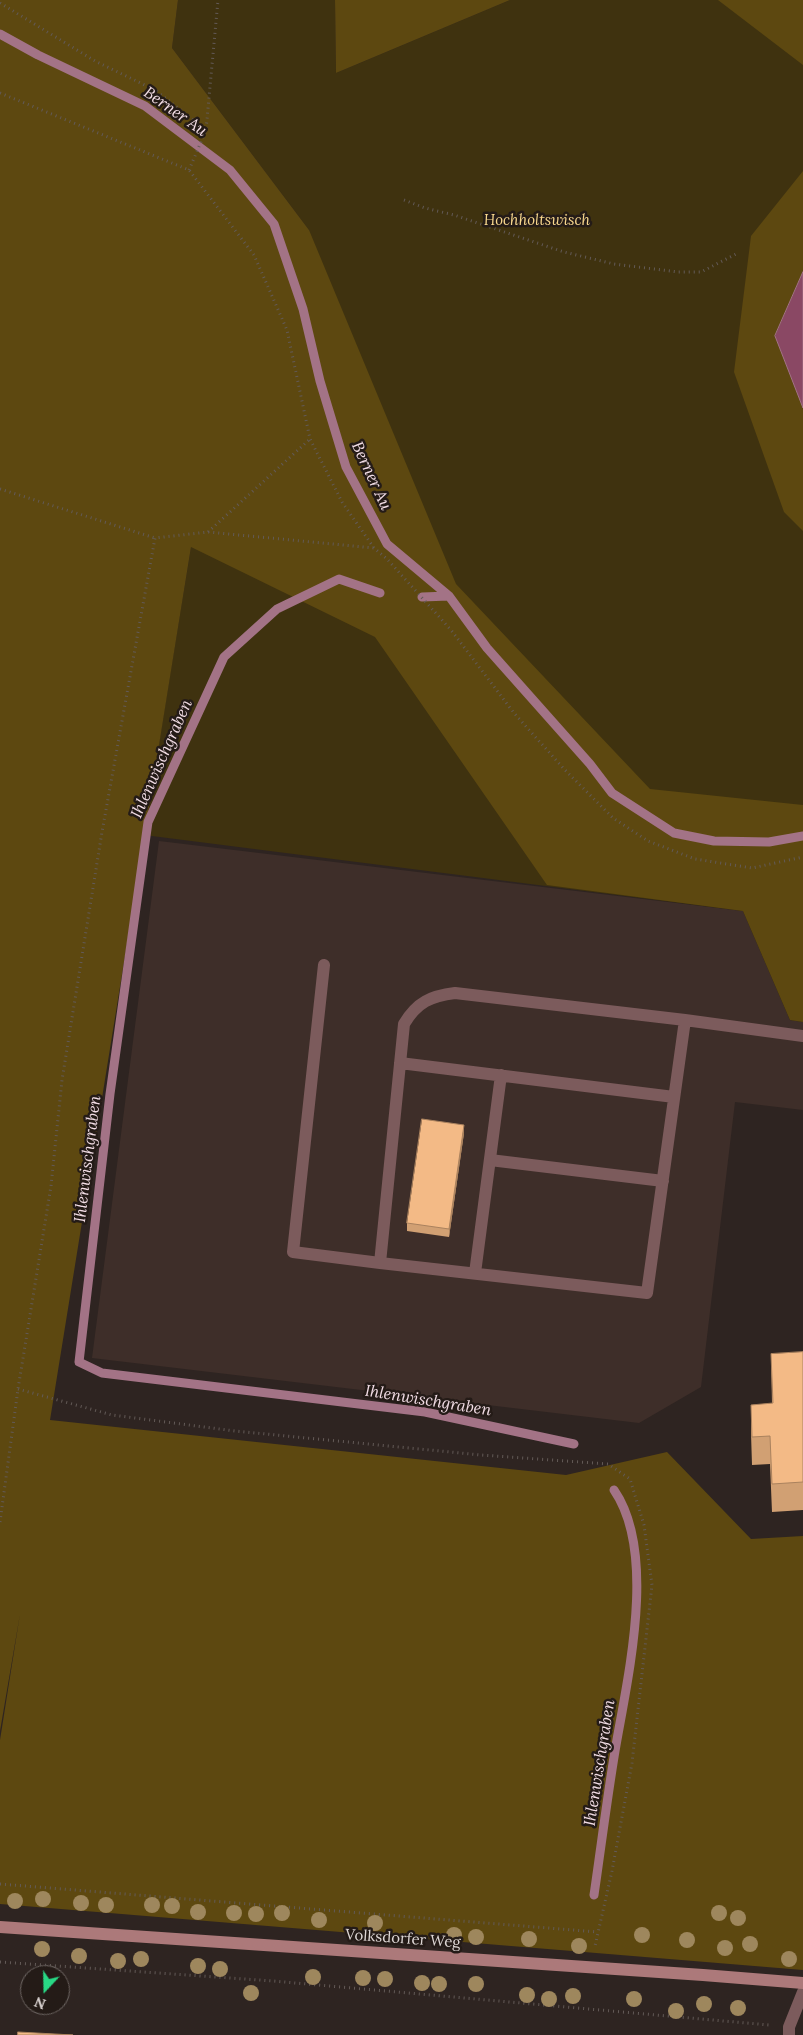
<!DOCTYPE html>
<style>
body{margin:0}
#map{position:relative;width:803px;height:2035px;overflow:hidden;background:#2e2421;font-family:Lora,serif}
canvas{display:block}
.north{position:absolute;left:20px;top:1965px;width:50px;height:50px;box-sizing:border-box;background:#241b17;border:1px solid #6e6663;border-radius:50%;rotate:201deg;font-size:14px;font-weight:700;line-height:20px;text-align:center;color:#ddd6d4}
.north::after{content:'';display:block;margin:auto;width:18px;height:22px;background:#28d885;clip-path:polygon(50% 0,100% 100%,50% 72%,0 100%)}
</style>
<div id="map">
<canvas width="803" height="2035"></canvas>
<div class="north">N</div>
</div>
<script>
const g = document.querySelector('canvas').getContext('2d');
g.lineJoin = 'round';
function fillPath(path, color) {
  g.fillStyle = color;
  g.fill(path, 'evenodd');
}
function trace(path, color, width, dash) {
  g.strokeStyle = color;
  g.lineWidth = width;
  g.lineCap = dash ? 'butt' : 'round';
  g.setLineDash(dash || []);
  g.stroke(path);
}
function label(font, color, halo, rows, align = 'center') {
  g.font = font + ' Lora,serif';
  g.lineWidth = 5;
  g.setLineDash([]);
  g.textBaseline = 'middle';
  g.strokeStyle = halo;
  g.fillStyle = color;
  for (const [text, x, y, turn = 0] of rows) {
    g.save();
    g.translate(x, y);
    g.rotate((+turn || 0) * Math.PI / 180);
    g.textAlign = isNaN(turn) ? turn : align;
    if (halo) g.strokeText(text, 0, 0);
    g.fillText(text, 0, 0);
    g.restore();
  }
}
fillPath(new Path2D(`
 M159,841L743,911L790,1020L803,1022V1110L735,1102L701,1387L639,1423L92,1358Z`), '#3e2e29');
fillPath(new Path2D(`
 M178,0H335L336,73L510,0H803V1022L790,1020L743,911L144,835L191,547L309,230L172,48Z`), '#3f320f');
fillPath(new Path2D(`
 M0,0H178L172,48L309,230L456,584L650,789L803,805V1022L790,1020L743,911L547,885L375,637L191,547L50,1420L566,1475L667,1452L751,1539L803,1536V1970L0,1904V1740L20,1614L0,1731Z
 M335,0H510L336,73Z
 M718,0H803V65Z
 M803,171V272L775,336L803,408V531L784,512L734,372L751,236Z`), '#5d4810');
const water = new Path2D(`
 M803,272V408L775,336Z`);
fillPath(water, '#8a4864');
trace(water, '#a37386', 1);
trace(new Path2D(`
 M0,34L38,55L145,106L230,170L274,224L303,309L320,381L346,467L387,544L449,596L487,648L590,764L612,793L674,833L714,841L769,842L803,836
 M380,593L339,579L277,609L224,657L148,822L110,1094L79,1362L102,1373L425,1412L574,1444
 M422,597L449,596
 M594,1895C601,1847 607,1799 615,1751C627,1680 658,1554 614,1490`), '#a37386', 9);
trace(new Path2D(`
 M0,3L95,61L155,90L206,130
 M0,93L189,170L254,255L287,330L310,439L342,502L374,548L387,559L451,630L514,713L564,769L613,818L648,841L695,859L752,868L803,857
 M189,170L206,130L218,0
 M404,200L425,208L454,215L564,252L614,264L678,272H701L738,253
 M0,489L155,538
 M208,532L310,439
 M18,1389L112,1415L235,1431L481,1455L608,1464L630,1479L644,1525L652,1585L632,1763L612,1871L595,1946
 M0,1522L18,1389L51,1186L62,1080L102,832L155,538L208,532L374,548
 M0,1884L598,1932
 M0,1962L273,1981L769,2025`), '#635a57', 3, [1, 4]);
trace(new Path2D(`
 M324,965L293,1252L380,1263
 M455,993L685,1020L647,1293L380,1263L404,1024C417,1002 431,996 455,993Z
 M685,1020L803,1036
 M400,1063L674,1097
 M490,1160L663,1181
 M475,1273L501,1075`), '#7c5b5c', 12);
trace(new Path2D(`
 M789,2035V2027L803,1992`), '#7c5b5c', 12);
trace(new Path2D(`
 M0,1927L703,1975L803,1983`), '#ac797a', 12);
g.fillStyle = '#9e875d';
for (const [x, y] of [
 [43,1899],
 [15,1901],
 [81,1903],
 [106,1905],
 [152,1905],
 [172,1906],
 [198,1912],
 [234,1913],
 [282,1913],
 [719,1913],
 [256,1914],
 [738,1918],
 [319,1920],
 [375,1923],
 [454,1935],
 [642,1935],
 [476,1937],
 [529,1939],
 [687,1940],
 [750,1944],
 [579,1946],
 [725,1948],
 [42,1949],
 [79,1956],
 [141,1959],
 [789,1959],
 [118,1961],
 [198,1966],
 [220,1969],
 [313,1977],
 [363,1978],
 [385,1979],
 [422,1983],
 [439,1984],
 [476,1984],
 [251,1993],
 [527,1995],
 [573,1996],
 [549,1999],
 [634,1999],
 [704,2004],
 [738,2008],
 [676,2011]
]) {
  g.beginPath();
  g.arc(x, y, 8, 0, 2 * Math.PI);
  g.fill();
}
fillPath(new Path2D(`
 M464,1133L449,1237L407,1231V1223Z
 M803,1352V1510L772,1512L770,1464L752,1465L751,1433V1405L772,1404L771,1354Z`), '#d1a073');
fillPath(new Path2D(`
 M464,1125V1133L449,1237V1229Z`), '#aa825e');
const building = new Path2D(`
 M422,1119L464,1125L449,1229L407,1223Z
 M803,1352V1482L772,1484L770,1436L752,1437L751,1405L773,1403L771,1354Z
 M18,2032L73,2035H18Z`);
fillPath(building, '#f3ba86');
trace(building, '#aa825e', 1);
label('italic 15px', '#f9d88e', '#241b17', [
 ["Hochholtswisch",537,221]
]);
label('15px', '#ddd6d4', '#241b17', [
 ["Volksdorfer Weg",403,1939,4]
]);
label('italic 16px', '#f2dde5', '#241b17', [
 ["Berner Au",175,112,35],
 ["Berner Au",371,476,65],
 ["Ihlenwischgraben",162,759,-66],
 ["Ihlenwischgraben",88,1159,-83],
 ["Ihlenwischgraben",428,1401,9],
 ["Ihlenwischgraben",600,1763,-81]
]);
</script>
